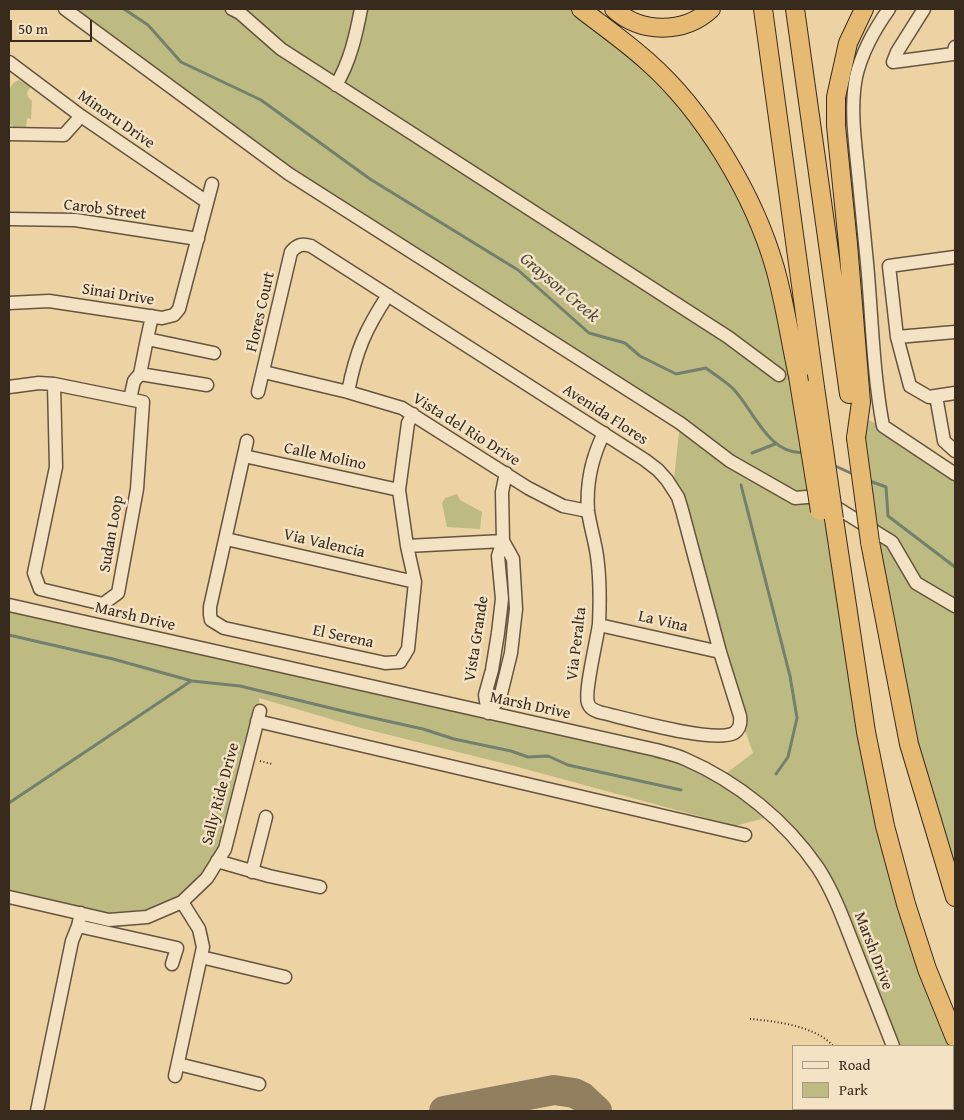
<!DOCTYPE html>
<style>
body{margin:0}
#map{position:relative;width:964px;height:1120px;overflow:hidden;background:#edd3a4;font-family:"Gentium Book Plus",serif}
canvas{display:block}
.frame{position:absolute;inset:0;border:10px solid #382b1d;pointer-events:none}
.legend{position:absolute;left:792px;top:1045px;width:162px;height:65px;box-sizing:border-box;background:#f3e2c4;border:1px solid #a89981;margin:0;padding:6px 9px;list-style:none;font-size:15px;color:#382b1d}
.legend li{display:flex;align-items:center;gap:10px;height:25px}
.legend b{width:25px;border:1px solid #a89981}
.scale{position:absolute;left:10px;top:20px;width:82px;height:22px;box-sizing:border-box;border:2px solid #382b1d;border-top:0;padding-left:6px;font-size:15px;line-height:18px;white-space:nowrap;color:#382b1d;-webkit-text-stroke:4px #f3e2c4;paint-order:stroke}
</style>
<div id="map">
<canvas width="964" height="1120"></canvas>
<div class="frame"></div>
<ul class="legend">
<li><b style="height:6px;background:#f3e2c4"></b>Road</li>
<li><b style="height:14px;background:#bebb82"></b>Park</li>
</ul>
<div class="scale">50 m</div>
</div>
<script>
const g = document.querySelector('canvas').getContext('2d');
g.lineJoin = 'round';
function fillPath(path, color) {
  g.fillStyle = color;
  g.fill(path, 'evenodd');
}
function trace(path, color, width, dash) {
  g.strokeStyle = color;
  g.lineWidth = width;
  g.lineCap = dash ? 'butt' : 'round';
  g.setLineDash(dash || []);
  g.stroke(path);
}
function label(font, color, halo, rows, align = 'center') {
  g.font = font + ' "Gentium Book Plus",serif';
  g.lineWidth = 5;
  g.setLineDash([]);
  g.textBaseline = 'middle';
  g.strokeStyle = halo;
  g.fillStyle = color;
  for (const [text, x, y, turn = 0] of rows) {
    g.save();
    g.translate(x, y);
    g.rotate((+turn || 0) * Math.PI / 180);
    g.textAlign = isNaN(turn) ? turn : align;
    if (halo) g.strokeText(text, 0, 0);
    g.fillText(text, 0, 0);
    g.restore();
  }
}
fillPath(new Path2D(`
 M65,9H581L648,61L749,202L807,338L834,519L906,904L955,1038V1111H915L914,1109H953V1046H893L837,904L772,816L735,826L514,766L361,728L259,698L260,711L225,849L182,902L109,920L9,897V606L656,750L720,778L753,753L740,716L673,488L680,423L289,174Z
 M19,80L31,86L27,92L28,97L32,101L31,119L27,118L26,128L14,127L9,124C9,111 3,85 19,80Z
 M852,414L883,426L955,474V897L909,744Z
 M457,494L460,500L482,512L480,529L447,527L442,503L445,498Z`), '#bebb82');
trace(new Path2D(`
 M124,9L148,25L181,62L261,100L370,179L518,270L589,333L625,343L640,356L676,374L706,368C716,376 729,383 736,392C755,414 771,457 805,452
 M752,453L775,444
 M833,465L855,475
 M867,480L886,487L888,516L955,567
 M741,485L790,676L797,718L788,757L776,774
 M9,635L113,659L192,681L240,686L351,713L423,729L454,739L511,751L528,757L548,756L568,765L681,790
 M9,803L191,681`), '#73806d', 3);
trace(new Path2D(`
 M444,1111L554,1090L574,1093L582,1097L597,1111`), '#927f60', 30);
const minor = new Path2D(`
 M65,9L289,174L680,423L730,461L795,498L818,496L892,542L916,583L955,606
 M232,9L240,13L281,49L728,337L779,375
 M889,9C874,30 862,51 856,77C850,108 855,141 858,172C861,202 864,233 867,263C872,318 873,373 883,426L955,474
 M924,9L897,52L893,62L953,54L955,47
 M9,62L81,116L207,202
 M336,85C350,62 356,35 361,9
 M9,134L64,135L81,116
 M9,219L75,220L198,239
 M955,257L889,266L897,337L955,332
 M9,303L49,301L162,318L174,315L179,309L212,184
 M152,316L147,339L214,353
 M897,337L910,386L929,397L955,393
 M264,372L348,392L402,408L528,488L563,506L588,511
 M140,374L207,385
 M54,384L143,402L137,489L118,593L103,604L40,589L34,573L56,467Z
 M9,387L39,383L54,384
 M258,392L291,252C297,245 302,243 311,246L645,460L658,470L667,480L678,497L682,510L720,652L740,716C741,723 740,729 734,733C714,744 625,718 599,712C594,710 590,709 588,703C584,692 597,640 599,624C600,602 600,577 597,556C595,541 590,526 588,511C586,483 592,457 604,433
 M348,392C356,351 365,330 388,295
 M936,396L944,441L955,451
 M130,399L134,381L140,374L147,339
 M247,441L210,607V615L211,620L224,628L385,663L400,662L408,649L415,582L407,546L399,490L408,423L413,414
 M244,456L399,490
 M226,539L415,582
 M503,541L513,559L516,609L511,653L500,698L488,713L485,695L492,670L498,633L502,599L498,556Z
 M407,546L503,541L502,492L506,473
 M9,605L656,750C666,753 676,755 685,759C738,782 786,821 818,868C833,891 843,918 853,944C866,978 880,1012 893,1046
 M599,625L720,652
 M257,721L745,835
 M217,861L269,876L320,887
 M252,872L266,817
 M9,897L109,920L147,917L182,902L207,878L225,849L260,711
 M78,926L177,948L172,964
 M201,957L285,977
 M178,1064L259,1084
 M175,1076L203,947L199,929L182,902
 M914,1109L915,1111
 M37,1111L72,941L78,926L81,913`);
const highway = new Path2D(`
 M581,9C603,26 626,42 647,61C704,111 754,195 775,268C785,303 790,340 798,376
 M614,9C641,34 684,34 711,9
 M763,9L815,387
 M795,9L849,394
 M856,438L861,402L848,244L836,126V97L848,43L864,9
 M834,519L866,732L885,826L906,904L927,969L955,1038
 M870,542L909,744L955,897`);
trace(minor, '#65553f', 15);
trace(highway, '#382b1d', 20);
trace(new Path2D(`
 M260,761L272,764
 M750,1019C775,1021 816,1026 833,1046
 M858,1109L859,1111`), '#382b1d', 2, [1, 2.5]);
trace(minor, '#f3e2c4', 12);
trace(highway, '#e6ba72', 18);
const highwayBridge = new Path2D(`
 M798,376L820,511
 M815,387L834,519
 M856,438L870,542`);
trace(highwayBridge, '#382b1d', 20, []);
trace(highwayBridge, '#e6ba72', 18);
label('16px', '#382b1d', '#f3e2c4', [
 ["Minoru Drive",116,120,35],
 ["Carob Street",105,210,7],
 ["Sinai Drive",118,295,9],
 ["Flores Court",261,312,-77],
 ["Avenida Flores",605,415,33],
 ["Vista del Rio Drive",466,430,32],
 ["Calle Molino",325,457,12],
 ["Sudan Loop",112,534,-80],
 ["Via Valencia",324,544,13],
 ["Marsh Drive",135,617,13],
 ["La Vina",663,622,13],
 ["El Serena",343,637,12],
 ["Vista Grande",477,639,-81],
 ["Via Peralta",577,644,-83],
 ["Marsh Drive",530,706,12],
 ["Sally Ride Drive",221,794,-75],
 ["Marsh Drive",873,951,69]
]);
label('italic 18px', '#504e3e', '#f3e2c4', [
 ["Grayson Creek",559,288,40]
]);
</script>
